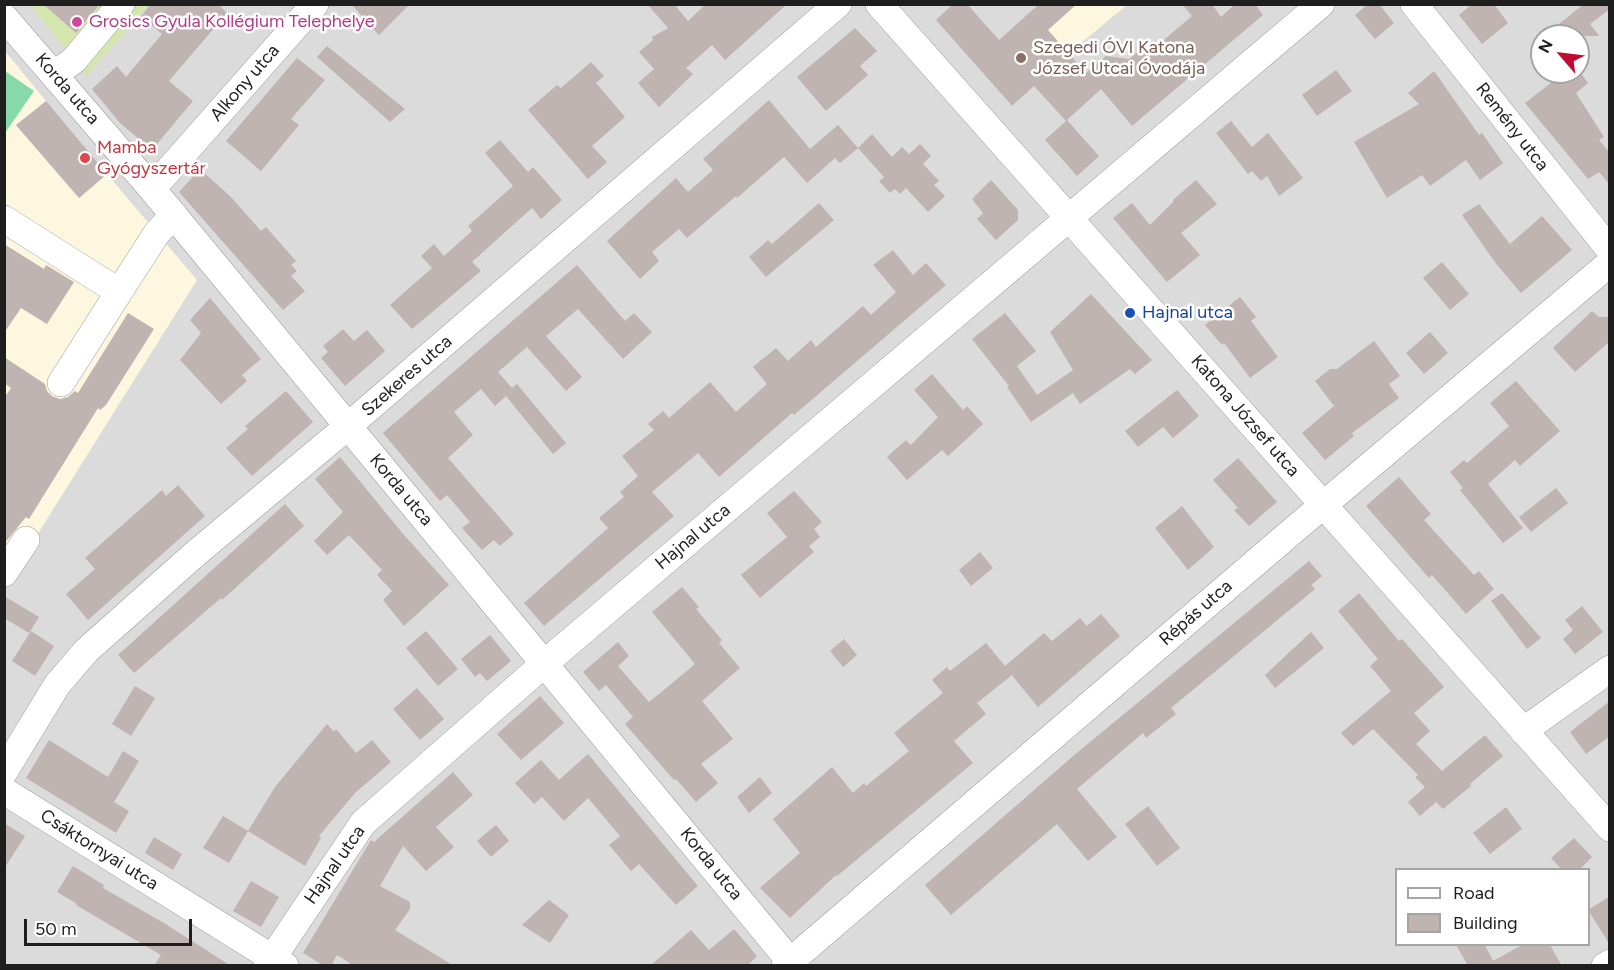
<!DOCTYPE html>
<meta charset="utf-8">
<style>
body{margin:0}
#map{position:relative;width:1614px;height:970px;overflow:hidden;background:#eee9e5;font-family:Figtree,sans-serif}
canvas{display:block}
.frame{position:absolute;inset:0;border:6px solid #1e1e1e;pointer-events:none}
.legend{position:absolute;left:1395px;top:868px;width:195px;height:78px;box-sizing:border-box;background:#fff;border:2px solid #a5a5a5;margin:0;padding:8px 10px;list-style:none;font-size:18px;color:#1e1e1e}
.legend li{display:flex;align-items:center;gap:12px;height:30px}
.legend b{width:30px;border:2px solid #a5a5a5}
.north{position:absolute;left:1530px;top:24px;width:60px;height:60px;box-sizing:border-box;background:#fff;border:2px solid #a5a5a5;border-radius:50%;rotate:298deg;font-size:16px;font-weight:700;line-height:24px;text-align:center;color:#1e1e1e}
.north::after{content:'';display:block;margin:auto;width:21px;height:27px;background:#c00c30;clip-path:polygon(50% 0,100% 100%,50% 72%,0 100%)}
.scale{position:absolute;left:24px;top:919px;width:168px;height:27px;box-sizing:border-box;border:3px solid #1e1e1e;border-top:0;padding-left:8px;font-size:18px;line-height:21px;white-space:nowrap;color:#1e1e1e;-webkit-text-stroke:4px #fff;paint-order:stroke}
</style>
<div id="map">
<canvas width="1614" height="970"></canvas>
<div class="frame"></div>
<ul class="legend">
<li><b style="height:8px;background:#fff"></b>Road</li>
<li><b style="height:16px;background:#bfb4b1"></b>Building</li>
</ul>
<div class="north">N</div>
<div class="scale">50 m</div>
</div>
<script>
const g = document.querySelector('canvas').getContext('2d');
g.lineJoin = 'round';
function fillPath(path, color) {
  g.fillStyle = color;
  g.fill(path, 'evenodd');
}
function trace(path, color, width, dash) {
  g.strokeStyle = color;
  g.lineWidth = width;
  g.lineCap = dash ? 'butt' : 'round';
  g.setLineDash(dash || []);
  g.stroke(path);
}
function label(font, color, halo, rows, align = 'center') {
  g.font = font + ' Figtree,sans-serif';
  g.lineWidth = 5;
  g.setLineDash([]);
  g.textBaseline = 'middle';
  g.strokeStyle = halo;
  g.fillStyle = color;
  for (const [text, x, y, turn = 0] of rows) {
    g.save();
    g.translate(x, y);
    g.rotate((+turn || 0) * Math.PI / 180);
    g.textAlign = isNaN(turn) ? turn : align;
    if (halo) g.strokeText(text, 0, 0);
    g.fillText(text, 0, 0);
    g.restore();
  }
}
fillPath(new Path2D(`
 M5,5H1609V965H5ZM1542,36H1578V72H1542ZM1396,870H1588V944H1396Z`), '#dcdbdb');
fillPath(new Path2D(`
 M1039,5H1127L1069,53L1012,106L974,63Z
 M5,51L46,101L17,126L79,198L107,174L197,280L5,586Z`), '#fdf7df');
fillPath(new Path2D(`
 M31,5H149L86,76Z`), '#d4e6ae');
fillPath(new Path2D(`
 M5,71L34,91L5,133Z`), '#87d9a9');
fillPath(new Path2D(`
 M43,4H100L76,33Z
 M151,4H218L227,13L169,81L193,101L152,150L120,123L92,89L117,66L126,77L162,34L141,16Z
 M351,4H410L379,35Z
 M647,4H674L688,21L706,4H787L725,60L712,45L686,68L693,74L659,107L638,83L654,69L639,52L653,40L652,37L668,28Z
 M953,4H967L999,40L1039,4H1077L1048,30L1086,73L1106,56L1129,59L1141,49L1146,55L1192,16L1182,4H1212L1221,17L1235,4H1255L1263,15L1132,126L1101,89L1067,120L1099,156L1077,176L1045,140L1066,121L1034,86L1012,106L936,20Z
 M1368,4H1379L1394,23L1375,39L1355,15Z
 M1472,4H1494L1508,23L1482,44L1459,15Z
 M1584,4H1610V9L1590,24L1599,36H1544Z
 M855,28L877,51L860,66L868,75L826,111L797,77Z
 M327,46L405,109L390,122L317,57Z
 M297,58L325,80L291,119L299,125L261,171L226,141Z
 M591,62L604,76L596,83L625,117L592,146L607,162L588,179L528,110L557,85L561,88Z
 M1336,70L1352,91L1317,116L1302,95Z
 M1434,71L1479,135L1482,133L1503,163L1480,180L1466,160L1430,186L1422,175L1387,198L1354,142L1419,104L1408,93Z
 M1565,72H1580L1588,83L1576,93L1604,137L1599,140L1610,153V185L1599,172L1588,179L1525,103Z
 M769,100L810,149L838,125L858,148L840,163L835,158L807,183L784,157L737,198L736,196L687,238L679,229L652,252L659,261L640,279L607,241L676,178L688,192L713,170L703,159Z
 M46,101L107,174L79,198L16,125Z
 M1231,121L1252,147L1268,133L1303,178L1279,196L1267,176L1261,181L1252,171L1248,174L1216,133Z
 M872,134L892,157L902,147L909,154L920,144L931,156L923,164L939,181L934,185L945,196L928,212L906,188L900,194L895,189L890,193L879,181L884,177L858,148Z
 M500,140L528,172L533,167L562,200L541,219L532,208L472,262L481,271L412,329L390,305L432,268L421,256L434,244L444,256L472,231L468,226L513,186L485,153Z
 M200,169L231,197L261,231L266,227L296,261L291,265L297,271L291,276L305,291L283,310L179,192Z
 M991,180L1018,210V220L996,240L977,219L983,213L972,199Z
 M1196,180L1217,204L1181,233L1200,255L1167,282L1113,218L1132,203L1150,225L1173,202V200Z
 M819,203L834,220L766,277L749,257L768,240L772,244Z
 M1479,204L1510,244L1542,216L1572,250L1521,293L1497,265L1462,215Z
 M4,244L44,269L46,265L74,282L47,324L21,308L4,333Z
 M893,250L913,275L926,263L946,285L794,415L792,413L719,477L698,453L652,492L674,516L544,626L524,603L608,528L599,518L624,497L620,492L638,476L622,456L654,430L648,424L663,411L669,418L710,382L736,412L767,384L753,367L776,348L788,361L811,340L816,347L863,306L871,315L896,292L873,265Z
 M1442,262L1469,294L1450,310L1423,278Z
 M577,265L625,321L634,313L652,332L623,359L578,309L546,336L582,377L566,391L527,347L498,372L512,388L517,384L566,443L553,454L506,396L495,406L481,389L454,412L473,435L448,458L514,534L500,546L494,540L482,550L462,528L470,522L447,495L440,501L383,433Z
 M1091,294L1152,360L1135,374L1130,369L1080,404L1073,393L1031,422L1007,387L1009,386L972,339L1005,313L1036,351L1017,366L1037,395L1073,370L1050,332Z
 M1240,297L1256,317L1251,321L1278,357L1250,378L1224,343L1222,345L1205,325Z
 M210,298L261,359L242,375L247,381L221,404L180,360L201,333L190,320Z
 M1592,311L1599,317H1610V341L1575,372L1553,348Z
 M128,313L154,329L106,405L100,410L98,408L29,519L26,517L4,544V398L11,388L4,383V357L45,384L47,391L52,396L60,399L68,397L75,391L78,393Z
 M343,329L354,341L367,330L385,351L345,386L321,358L328,352L323,346Z
 M1430,332L1448,353L1424,374L1406,353Z
 M1374,341L1400,376L1389,384L1399,398L1352,433L1354,436L1325,460L1302,433L1334,406L1315,381L1330,369H1337Z
 M932,374L963,410L967,406L983,424L948,456L942,450L907,480L887,457L906,440L911,445L938,417L914,390Z
 M1516,381L1560,431L1520,466L1515,460L1488,484L1523,528L1503,543L1460,490L1463,488L1450,472L1464,460L1467,463L1509,426L1490,403Z
 M1177,390L1199,416L1173,438L1163,427L1138,447L1125,431Z
 M286,391L313,422L252,476L226,448L248,429L245,426Z
 M340,457L404,535L449,585L404,626L383,600L392,591L377,575L382,570L349,535L327,555L314,541L343,512L315,479Z
 M1238,458L1277,502L1249,526L1234,510L1238,508L1213,480Z
 M1399,477L1431,514L1424,520L1474,575L1479,571L1494,589L1466,614L1432,575L1429,578L1366,506Z
 M178,485L205,516L88,620L66,594L95,569L85,558L162,490L166,496Z
 M1556,488L1568,503L1531,532L1519,517Z
 M794,491L822,522L814,529L820,537L809,546L814,552L760,598L741,575L787,537L767,513Z
 M285,504L304,526L222,600L221,598L134,673L118,655Z
 M1182,506L1214,547L1188,570L1155,528Z
 M980,552L993,568L971,586L959,570Z
 M1309,561L1322,576L1311,585L1315,589L1171,708L1176,714L1146,738L1143,733L1077,789L1117,837L1088,861L1057,824L951,915L925,885L1072,757Z
 M682,587L699,607L696,609L722,640L719,643L740,668L702,701L733,739L701,764L718,783L696,802L676,779L674,780L625,724L633,717L606,685L599,691L583,672L618,642L629,656L618,666L649,702L670,685L695,664L652,612Z
 M1359,593L1399,641L1402,639L1444,687L1414,713L1430,731L1416,744L1442,771L1485,735L1503,756L1470,784L1471,786L1443,809L1436,802L1420,816L1408,802L1425,787L1415,777L1418,775L1373,729L1353,746L1341,733L1391,691L1370,666L1378,659L1338,611Z
 M1502,593L1541,638L1527,649L1491,601Z
 M4,596L39,617L29,633L4,618Z
 M1582,606L1603,632L1575,654L1563,639L1573,630L1565,620Z
 M1101,614L1120,636L1038,707L1006,668L1012,675L977,703L986,714L954,741L973,763L837,876L836,875L790,918L760,888L800,853L773,819L832,767L853,793L864,783L866,786L909,751L894,733L943,693L932,680L947,667L950,671L986,643L1005,666L1044,633L1052,641L1080,618L1087,626Z
 M31,631L54,646L35,676L12,661Z
 M426,631L458,669L438,686L406,648Z
 M1311,632L1324,648L1275,688L1265,675Z
 M490,635L511,661L487,681L480,673L475,677L461,659Z
 M844,639L857,655L843,667L830,651Z
 M135,686L155,698L131,736L112,724Z
 M417,688L444,719L420,740L393,709Z
 M540,696L564,723L521,760L497,734Z
 M1610,701V736L1586,754L1570,732Z
 M327,724L334,732L336,729L356,753L372,740L391,762L355,793L319,836L321,838L305,866L248,831L275,787Z
 M49,740L108,777L123,751L139,761L114,802L129,811L116,833L26,778Z
 M588,754L698,886L676,905L639,864L631,871L609,845L620,836L588,798L564,821L542,797L534,804L515,783L541,760L559,780Z
 M453,772L473,795L436,827L454,847L426,871L403,846L380,886L410,902V909L395,930L454,966H354L337,955L331,966H324L303,953L371,840L374,842Z
 M760,777L772,793L749,813L737,797Z
 M1148,806L1180,848L1157,866L1125,824Z
 M1506,807L1522,829L1490,854L1473,833Z
 M223,816L248,831L229,863L203,848Z
 M4,823L25,836L4,869Z
 M496,825L509,841L491,857L477,841Z
 M154,837L182,854L173,870L145,853Z
 M1574,838L1592,857L1579,870H1562L1551,858Z
 M73,866L104,885L103,888L164,923L231,966H154L161,955L76,905L77,904L57,892Z
 M251,881L279,897L261,927L233,911Z
 M1610,896V945L1588,910Z
 M549,900L569,915L550,943L522,925Z
 M734,929L757,956L747,966H650L691,930L709,950Z
 M1456,945H1485L1493,961L1522,945H1550L1562,966H1468Z`), '#bfb4b1');
const minor = new Path2D(`
 M879,4L1610,828
 M1414,4L1610,250
 M4,17L152,189L794,966
 M54,75L74,60L121,4
 M152,189L315,4
 M4,219L119,292L157,233L174,215
 M61,383L119,292
 M4,573L26,540
 M1523,731L1610,669
 M4,772L57,685L86,651L195,554L347,427L838,4
 M4,791L285,966
 M267,966L363,823L545,663L1321,4
 M785,966L1296,528L1610,263
 M1605,966L1610,963`);
trace(minor, '#9f9f9f', 28);
trace(minor, '#fff', 27);
for (const [x, y, r, color] of [
 [77,22,6,"#d1479c"],
 [1021,58,6,"#8d6e63"],
 [85,158,6,"#e0444e"],
 [1130,313,6,"#1a4fb4"]
]) {
  const dot = new Path2D();
  dot.arc(x, y, r, 0, 2 * Math.PI);
  g.fillStyle = color;
  g.fill(dot);
  trace(dot, '#fff', 2);
}
label('18px', '#b23c85', '#fff', [
 ["Grosics Gyula Kollégium Telephelye",89,22]
], 'left');
label('18px', '#785e54', '#fff', [
 ["Szegedi ÓVI Katona",1033,48],
 ["József Utcai Óvodája",1033,69]
], 'left');
label('18px', '#1e1e1e', '#fff', [
 ["Alkony utca",245,83,-49],
 ["Korda utca",67,89,49],
 ["Remény utca",1512,127,52],
 ["Szekeres utca",407,376,-41],
 ["Katona József utca",1245,416,49],
 ["Korda utca",401,490,50],
 ["Hajnal utca",693,537,-40],
 ["Répás utca",1196,613,-41],
 ["Csáktornyai utca",99,850,32],
 ["Korda utca",711,864,51],
 ["Hajnal utca",335,865,-55]
]);
label('18px', '#be3a42', '#fff', [
 ["Mamba",97,148],
 ["Gyógyszertár",97,169]
], 'left');
label('18px', '#164399', '#fff', [
 ["Hajnal utca",1142,313]
], 'left');
</script>
